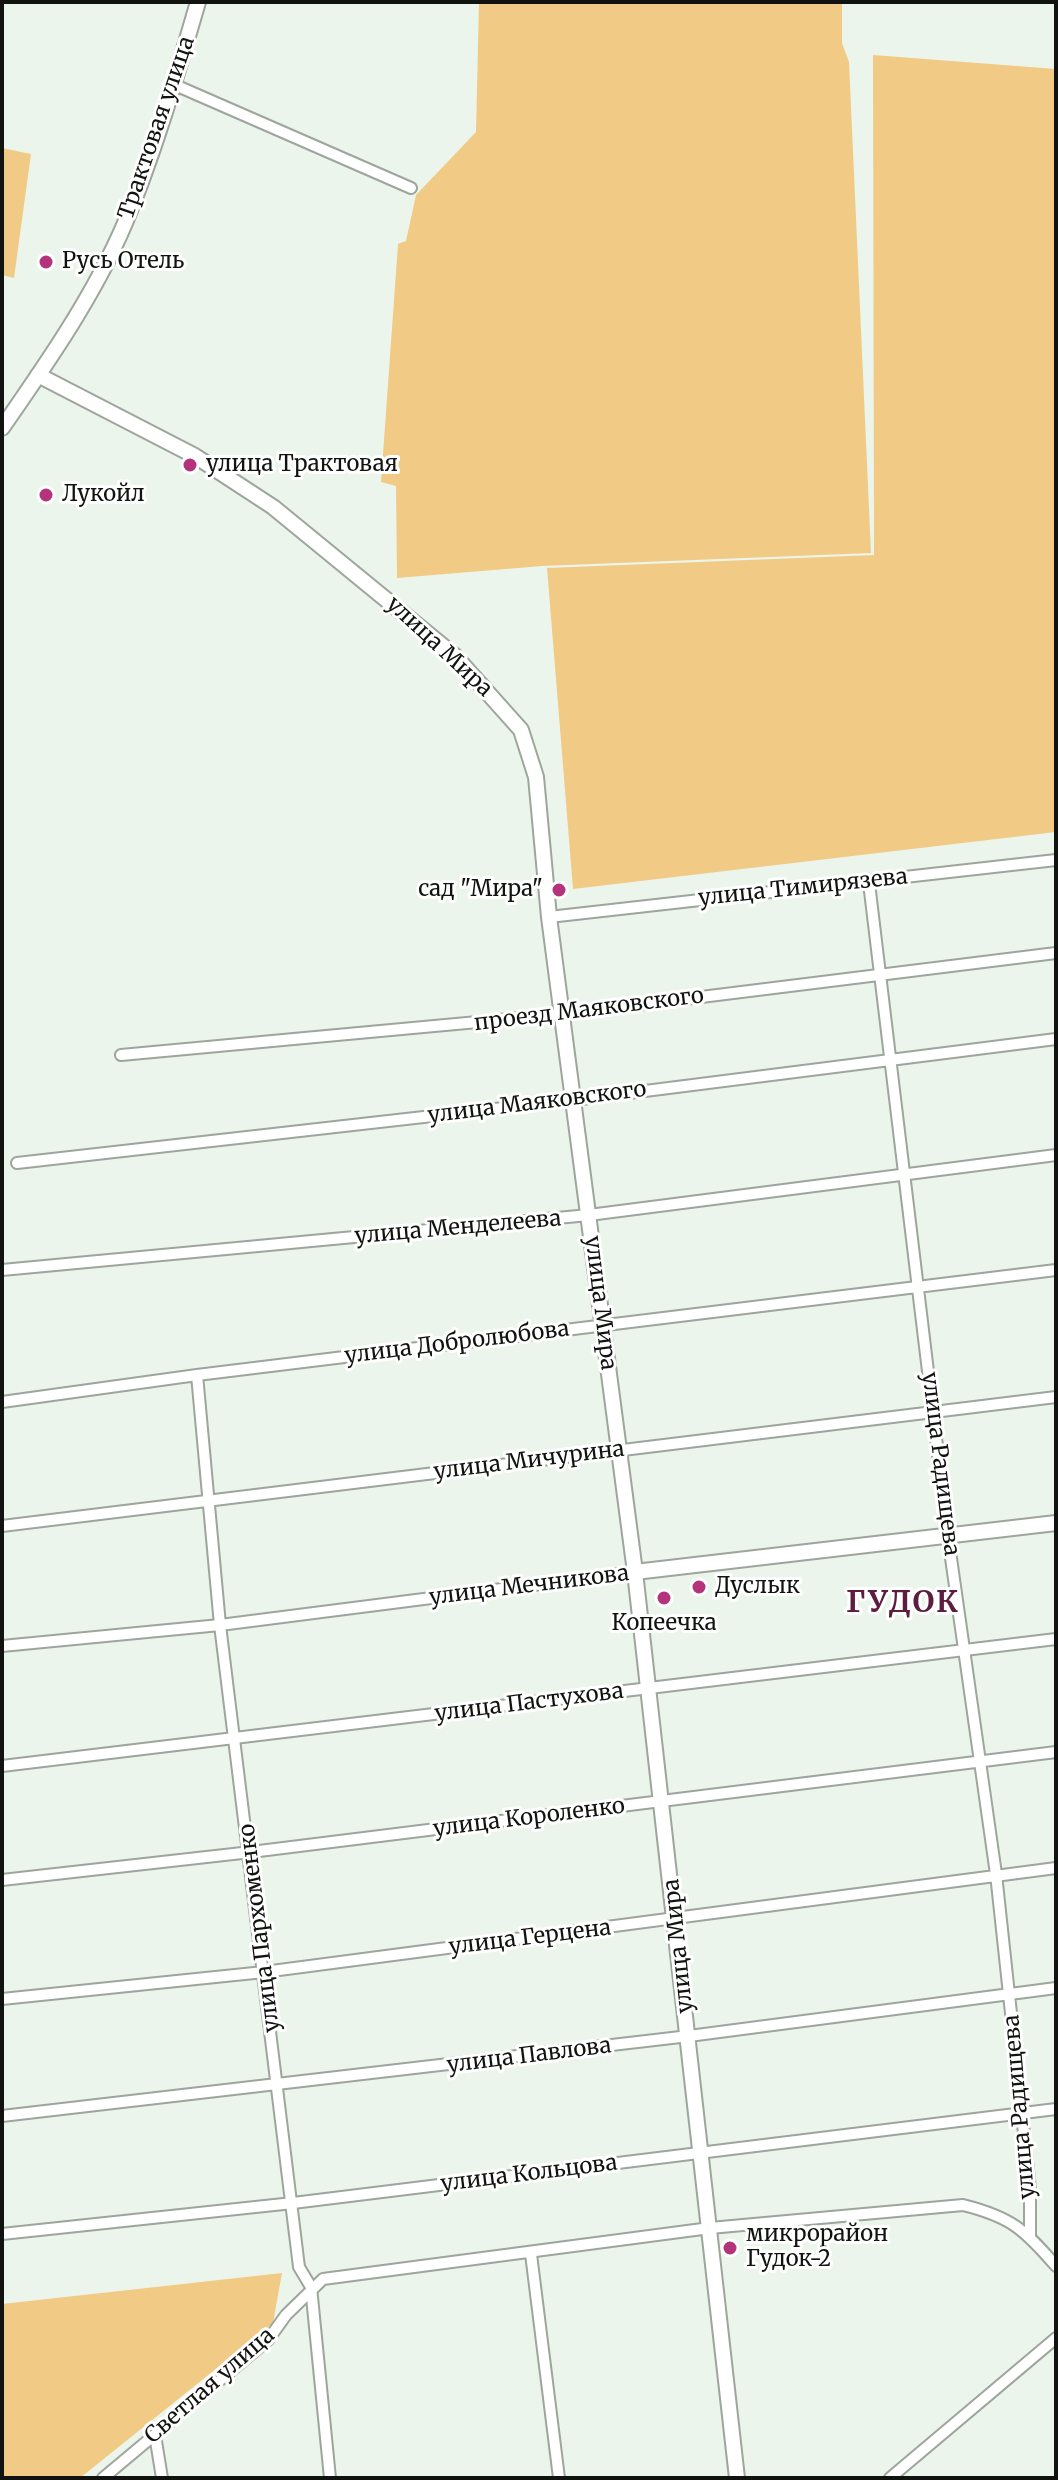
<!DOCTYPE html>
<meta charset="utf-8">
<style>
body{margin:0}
#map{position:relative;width:1058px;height:2480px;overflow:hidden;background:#ecf5eb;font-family:Merriweather,serif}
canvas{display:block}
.frame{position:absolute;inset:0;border:4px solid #101310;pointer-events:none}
</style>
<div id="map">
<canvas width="1058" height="2480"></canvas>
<div class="frame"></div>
</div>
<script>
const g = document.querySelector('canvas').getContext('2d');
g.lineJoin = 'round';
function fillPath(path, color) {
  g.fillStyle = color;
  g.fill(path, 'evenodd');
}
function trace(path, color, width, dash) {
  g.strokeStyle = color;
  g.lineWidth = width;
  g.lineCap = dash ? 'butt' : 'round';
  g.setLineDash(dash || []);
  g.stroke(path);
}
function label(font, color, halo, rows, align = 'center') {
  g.font = font + ' Merriweather,serif';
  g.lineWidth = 6;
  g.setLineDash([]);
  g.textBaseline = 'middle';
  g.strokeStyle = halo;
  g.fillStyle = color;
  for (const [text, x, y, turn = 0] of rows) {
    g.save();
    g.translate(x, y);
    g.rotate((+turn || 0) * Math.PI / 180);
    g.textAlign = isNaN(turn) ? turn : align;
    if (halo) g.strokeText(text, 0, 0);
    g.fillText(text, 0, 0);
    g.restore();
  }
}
fillPath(new Path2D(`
 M479,2H842V43L849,62L871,553L542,566L397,578L396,486L381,482L398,244L406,241L416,195L476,132Z
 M873,55L1056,69V832L573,889L547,568L874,555Z
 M2,148L31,154L14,278L2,275Z
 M282,2273L273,2323L80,2478H2V2304Z`), '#f1cb85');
const street = new Path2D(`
 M175,85L411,188
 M869,883L948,1537L996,1874L1030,2189V2236
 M549,917L1056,860
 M121,1055L564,1014L1056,953
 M17,1163L574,1100L1056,1039
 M2,1270L589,1215L1056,1155
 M197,1375L220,1625L299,2267L311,2287L330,2478
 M2,1402L197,1375L1056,1270
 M2,1526L1056,1397
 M2,1646L220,1625L635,1572
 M2,1766L1056,1639
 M2,1880L251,1852L1056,1752
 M2,1999L264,1972L1056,1868
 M2,2116L689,2036L1056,1988
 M2,2234L293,2203L1056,2109
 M531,2254L559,2478
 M155,2435L162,2478
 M103,2478L268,2340L286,2315L323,2279L710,2228L963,2205C1011,2217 1024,2229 1056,2266
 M890,2478L1056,2338`);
const secondary = new Path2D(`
 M38,375L195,456L273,507L455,656L521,730L536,777L549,917L635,1572L737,2478
 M2,428C47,363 94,296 125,223C155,151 176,77 198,2
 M635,1572L1056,1523`);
trace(street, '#9da59c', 14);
trace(secondary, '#9da59c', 18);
trace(street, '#fff', 10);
trace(secondary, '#fff', 14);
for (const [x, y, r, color] of [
 [46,262,8,"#b5337b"],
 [190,465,8,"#b5337b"],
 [46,495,8,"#b5337b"],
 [559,890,8,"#b5337b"],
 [699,1587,8,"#b5337b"],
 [664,1598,8,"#b5337b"],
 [730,2248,8,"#b5337b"]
]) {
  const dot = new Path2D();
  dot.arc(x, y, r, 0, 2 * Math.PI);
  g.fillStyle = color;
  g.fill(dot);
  trace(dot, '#fff', 3);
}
label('22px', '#101310', '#fff', [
 ["Трактовая улица",157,128,-71],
 ["улица Мира",439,647,43],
 ["улица Тимирязева",803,888,-6],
 ["проезд Маяковского",589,1010,-7],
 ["улица Маяковского",537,1103,-7],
 ["улица Менделеева",458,1228,-5],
 ["улица Мира",600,1303,83],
 ["улица Добролюбова",457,1343,-7],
 ["улица Мичурина",529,1461,-7],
 ["улица Радищева",940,1464,83],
 ["улица Мечникова",529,1586,-7],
 ["улица Пастухова",529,1703,-7],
 ["улица Короленко",529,1818,-7],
 ["улица Пархоменко",260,1928,-97],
 ["улица Герцена",530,1938,-7],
 ["улица Мира",679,1946,-96],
 ["улица Павлова",529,2056,-7],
 ["улица Радищева",1020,2107,-95],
 ["улица Кольцова",529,2174,-7],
 ["Светлая улица",210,2386,-41]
]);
label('22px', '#101310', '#fff', [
 ["Русь Отель",62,262],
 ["улица Трактовая",206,465],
 ["Лукойл",62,495],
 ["сад \"Мира\"",543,890,"right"],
 ["Дуслык",715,1587],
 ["Копеечка",664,1624,"center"],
 ["микрорайон",746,2235],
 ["Гудок-2",746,2260]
], 'left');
g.letterSpacing = '2px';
label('bold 30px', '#5c1d3e', '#fff', [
 ["ГУДОК",903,1604]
]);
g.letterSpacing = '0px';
</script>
